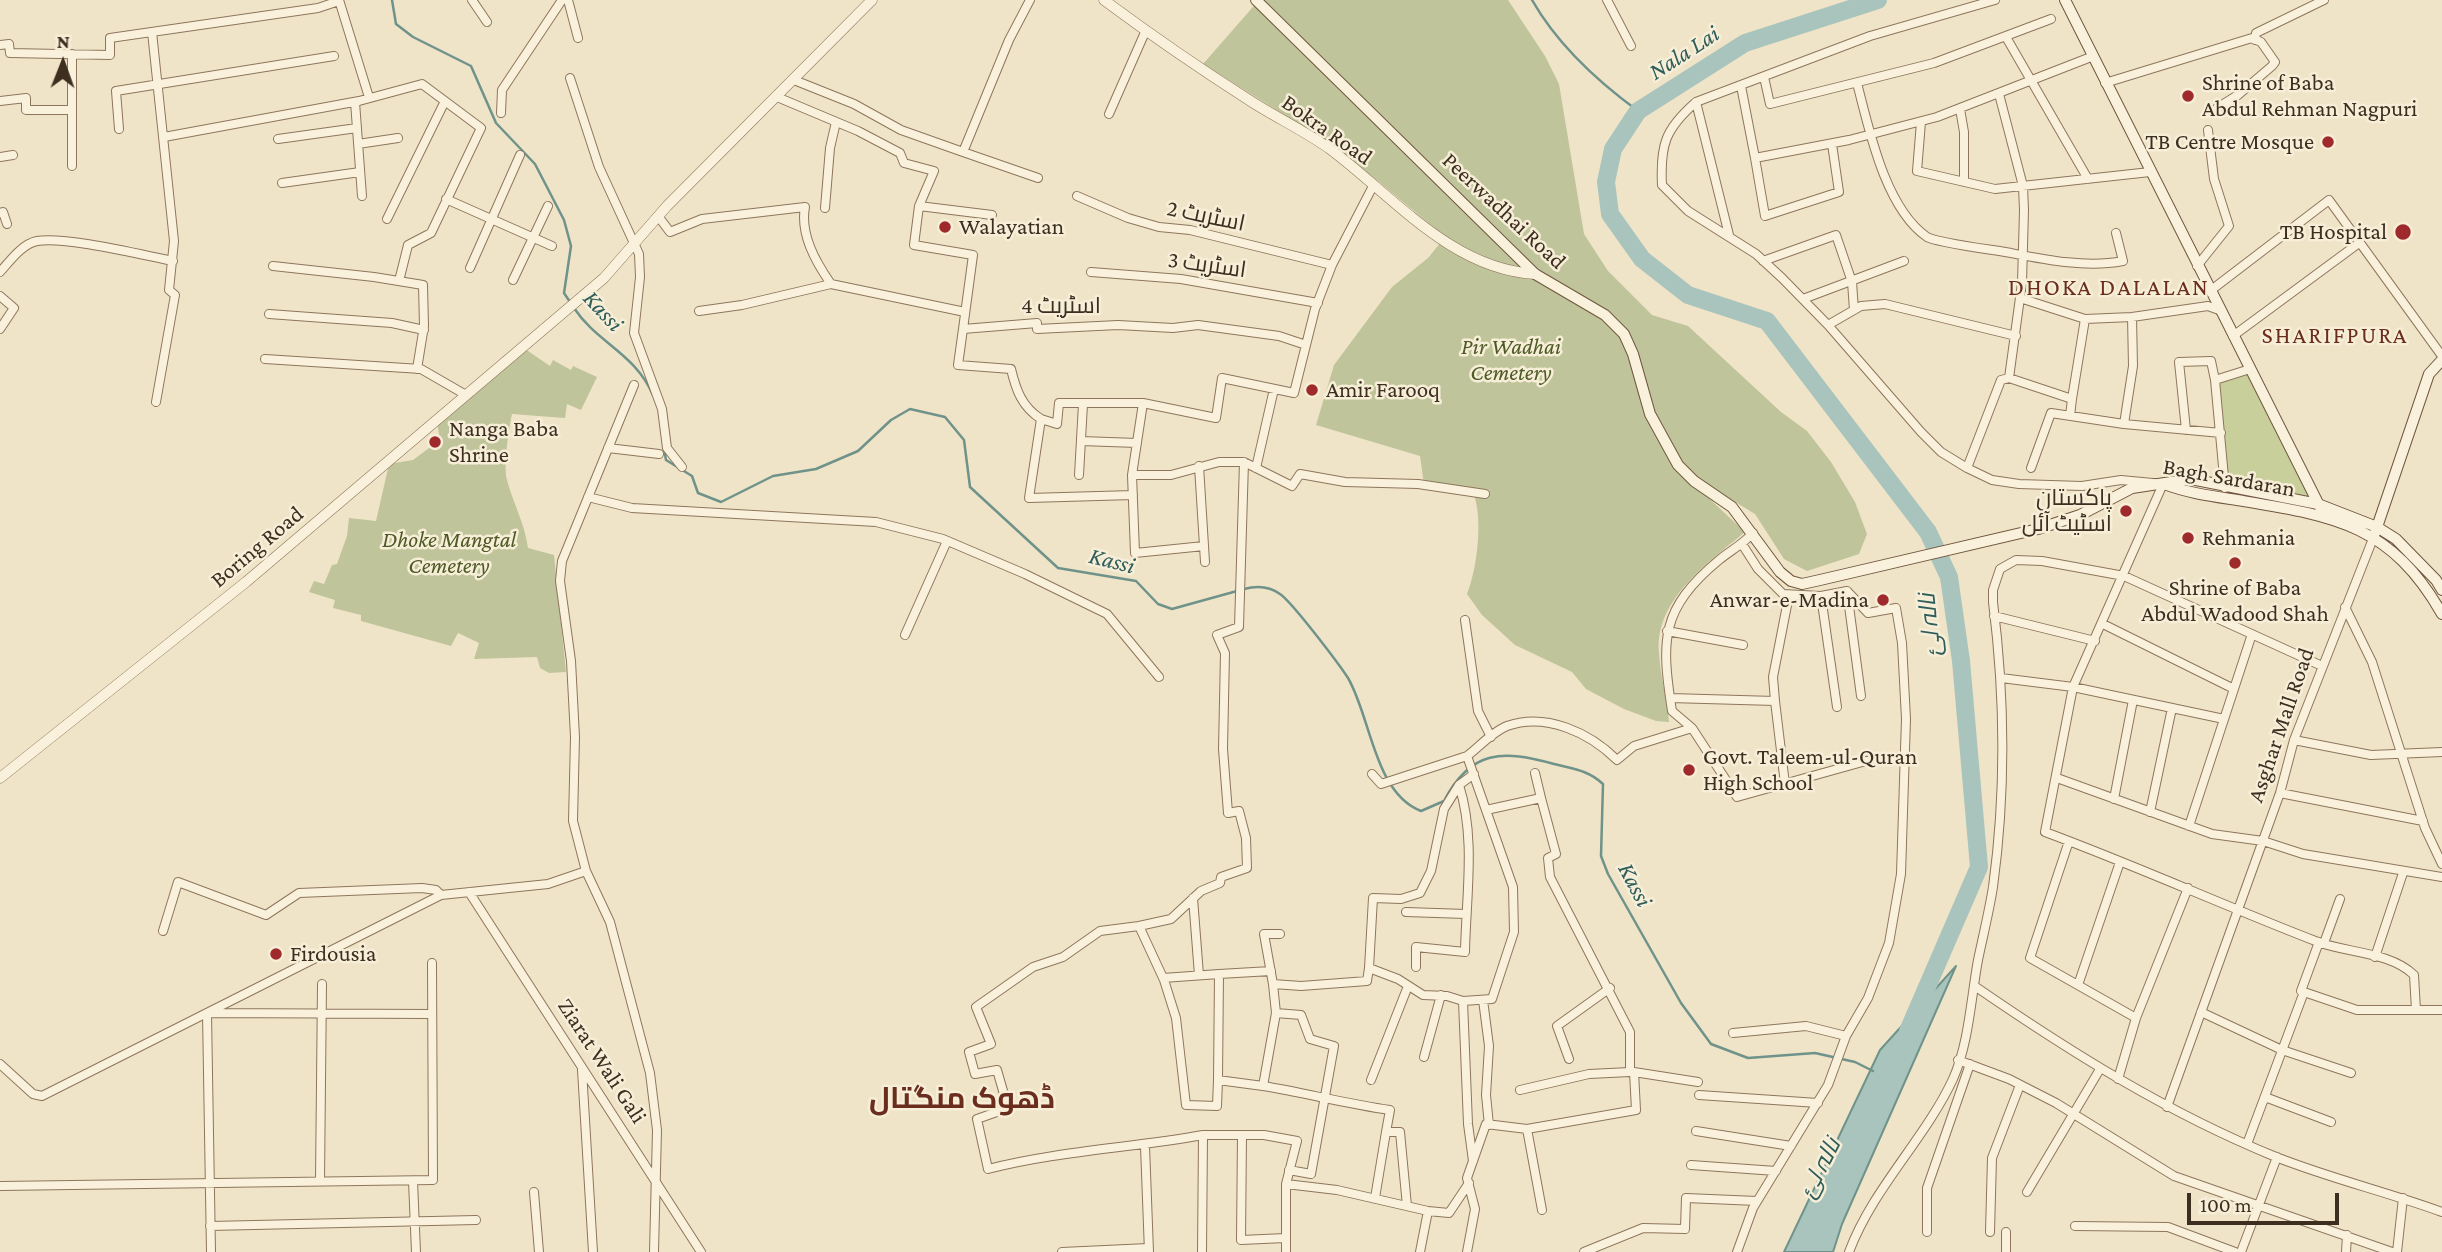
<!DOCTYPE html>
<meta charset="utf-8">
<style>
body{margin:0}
#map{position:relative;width:2442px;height:1252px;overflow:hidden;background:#f0e4c8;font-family:"Crimson Pro",serif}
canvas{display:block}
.north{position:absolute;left:28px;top:28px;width:70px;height:70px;-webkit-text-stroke:5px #f7eed8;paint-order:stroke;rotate:1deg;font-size:19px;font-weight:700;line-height:28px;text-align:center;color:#3d2e20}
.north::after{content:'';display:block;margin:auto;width:24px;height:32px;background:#3d2e20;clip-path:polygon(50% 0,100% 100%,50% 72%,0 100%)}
.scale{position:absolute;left:2187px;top:1193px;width:152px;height:32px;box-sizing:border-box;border:4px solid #3d2e20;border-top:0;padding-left:9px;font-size:21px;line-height:24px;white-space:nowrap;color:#3d2e20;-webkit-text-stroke:5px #f7eed8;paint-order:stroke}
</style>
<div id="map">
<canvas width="2442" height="1252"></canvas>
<div class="north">N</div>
<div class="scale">100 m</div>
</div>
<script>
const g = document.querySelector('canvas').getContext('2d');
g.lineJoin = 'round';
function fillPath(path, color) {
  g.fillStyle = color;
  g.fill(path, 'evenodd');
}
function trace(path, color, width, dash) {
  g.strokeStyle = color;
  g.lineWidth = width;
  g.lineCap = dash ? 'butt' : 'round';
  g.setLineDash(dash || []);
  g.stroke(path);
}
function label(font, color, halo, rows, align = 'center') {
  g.font = font + ' "Crimson Pro",Cairo,serif';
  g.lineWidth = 5;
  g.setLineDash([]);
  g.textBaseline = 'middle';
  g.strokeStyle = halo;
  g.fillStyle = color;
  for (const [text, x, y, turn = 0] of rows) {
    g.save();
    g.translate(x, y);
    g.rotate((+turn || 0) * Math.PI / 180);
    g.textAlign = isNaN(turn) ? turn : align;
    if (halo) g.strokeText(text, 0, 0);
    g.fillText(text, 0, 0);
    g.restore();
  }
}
fillPath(new Path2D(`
 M2250,369L2317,502L2225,483L2215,380Z`), '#c9cf9b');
fillPath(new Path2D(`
 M1259,0H1508L1545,56L1559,84L1584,234L1608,271L1652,315L1688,326L1781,412L1807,431L1831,462L1855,502L1867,534L1859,554L1807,571L1784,559L1755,514L1671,463L1745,532C1709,562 1655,599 1659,652C1660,675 1667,698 1669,722L1656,721L1624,709L1586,689L1572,672L1515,645L1482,615L1467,594C1477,569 1483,521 1474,495L1424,485L1420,456L1316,425L1334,365L1392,287L1428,258L1445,237L1373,177L1318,136L1203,64Z
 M525,349L550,366L553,360L571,370L573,366L597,377L581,410L567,404L565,418L512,414C509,428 503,466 507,480C513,503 525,524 528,548L554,555L566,672L549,673L540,668L537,657L474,659L479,643L458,633L451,646L361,621V615L333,608L335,600L309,592L314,581L324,584L332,565L337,564L347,536L349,518L376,521L389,464L413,460L429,448L441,446L437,422Z`), '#bfc49a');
const water = new Path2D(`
 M1956,966L1842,1224L1833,1252H1784L1880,1050Z`);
fillPath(water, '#a9c4bc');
trace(water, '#6f938a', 2);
trace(new Path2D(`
 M392,0L396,24L413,37L471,66L496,123L535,164L564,220L571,246L564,293L570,302
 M1532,0C1557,44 1597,81 1638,111
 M574,308C597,343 635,353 653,395
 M664,449L666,460L692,476L698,493L721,502L773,476L816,469L858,451L891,420L910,409L945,417L964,440L970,487L1058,568L1136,581L1158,604L1172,609L1237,591
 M1244,589C1255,586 1269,586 1280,594C1292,602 1339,664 1348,678C1371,717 1374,793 1421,811L1444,801C1471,749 1503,750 1554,764C1573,769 1588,770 1603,784L1601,856L1608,874L1681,1003L1711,1044L1748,1058L1815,1053L1855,1062L1873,1071`), '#6f938a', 2.5);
trace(new Path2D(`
 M1878,0L1745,43L1638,111L1613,149L1606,182L1610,214L1642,259L1688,295L1767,321L1928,532L1949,577L1961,661L1979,867L1908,1031`), '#a9c4bc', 18);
const minor = new Path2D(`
 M339,0L368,94
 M472,0L487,22
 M568,0L578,38
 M1030,0L1009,40L963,152L1038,178
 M1607,0L1631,46
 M1995,0L1870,36L1696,102C1665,129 1660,145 1662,185L1688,211L1756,254L1782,278L1828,325L1921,432L1941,452L1967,468L1992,480L2019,484L2082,486L2121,480L2163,484L2073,687L2045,832C2137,866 2227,907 2318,942C2348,953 2390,952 2414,975L2416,1010
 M152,32L174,241L169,290L175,295L156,402
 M2006,37L2088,179
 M2255,40L2256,33L2324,0
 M0,45L9,44L10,53L110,55V38L318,8L339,1
 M72,54V166
 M1764,77L1770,104L1934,63L2051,19
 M570,78L599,167L639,254L640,277L634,333L662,409L667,448L682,467
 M794,80L854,104L901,130L963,152
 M1857,83C1869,129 1885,208 1927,237C1937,243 1995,250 2011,253C2047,260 2087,268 2123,261L2116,233
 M2105,83L2252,38L2261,42L2275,62L2272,66L2238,95L2217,108
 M1741,86L1755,158L1849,140L1937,117L2091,57
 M777,97L858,131L900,153L904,163L934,171L919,206
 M0,101L26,98V110H71
 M355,102L362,196
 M1696,102L1729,235
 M1960,109L1964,132V182
 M501,113L502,90L562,0
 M1109,114L1146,30
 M1921,122L1917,171L1995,189L2150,172
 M119,129L116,91L334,56
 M164,137L359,101L422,84L481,128L431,233L408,245L399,281
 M278,139L357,128
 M358,144L398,138
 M0,157L13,155
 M1755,158L1765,216L1839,192L1832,144
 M282,183L360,172
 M1077,196L1128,218L1159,227L1190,230L1332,265
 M446,199L552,246
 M825,208L830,148L836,122
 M0,213L3,212L7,224
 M658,216L670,232L702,219L805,207C800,234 815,261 831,284L965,312
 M387,219L445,101
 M1763,261L1836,235L1852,282L1854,310
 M273,266L374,277L423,285L424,326L417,369
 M2197,266L2229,226L2214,179L2208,130
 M470,268L520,155
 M0,272C10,261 22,244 37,241C65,236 142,255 173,261
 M1091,272L1181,279L1318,303
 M513,280L548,206
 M2210,291L2329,200L2442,356
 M0,296L14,308L0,329
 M2020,298L2085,319L2132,317L2208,306L2219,310
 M1803,299L1904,261
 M699,311L742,305L831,284
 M269,314L392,323L424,330
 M1828,325L1861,306L1885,304L2016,336
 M963,329L973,255L914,245L919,206L992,215
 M2233,336L2359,243
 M265,359L421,369L466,395
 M2009,378L2072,399L2070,416
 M2072,399L2085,319
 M1041,419C1022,407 1016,390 1011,369L958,365L963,329L1037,323V329L1118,325L1173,328L1198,325L1279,336L1306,345
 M2124,424L2133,366L2132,317
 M2186,430L2179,362L2211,361L2215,380
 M1081,441L1137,443
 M608,448L659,454
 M1244,462L1292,486L1300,474L1345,482L1418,484L1485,494
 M1199,466L1205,562
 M1256,468L1274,389
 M1967,468L2001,380L2009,378L2022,283L2024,210L2023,186L1999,94
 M2031,468L2051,413L2124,424L2221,433
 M1079,475L1083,404
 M1132,475L1135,553L1204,546
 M2225,488L2215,380L2250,369
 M1133,495L1029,498L1041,419L1057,424L1059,403H1143
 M588,497L632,508L876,522L943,539L1025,574L1107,614L1159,677
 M1753,533C1743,544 1730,551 1719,560C1660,609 1661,640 1672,711L1692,728L1737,797L1866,761L1905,757
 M1847,591L1861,696
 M1821,596L1837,707
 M2345,607L2372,662L2425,828L2442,864
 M1994,616L2095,641
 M1465,620L1478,711L1491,737
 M2103,624L2234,689
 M1667,631L1743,645
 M905,635L947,541
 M2001,678L2073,687L2224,719
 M1670,698L1775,701L1785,784
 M1775,701L1773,677L1789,595
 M2294,740L2371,755L2442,752
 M1372,774L1381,784L1467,756
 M2057,778L2212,834L2263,841L2303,854L2442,877
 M1459,785L1444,809L1431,871L1420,893L1401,899L1373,898L1369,968L1398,979L1423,995L1447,996L1463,1001
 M2280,793L2423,821
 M2114,799L2133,700
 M1486,810L1541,798L1535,773
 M2150,812L2172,708
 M2189,826L2252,634
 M2069,841L2030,958L2136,1018
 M586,871L610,922L650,1073L657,1130L654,1252
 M469,892L701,1252
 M1193,898L1199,975
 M1406,912L1466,914
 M1139,926L1171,919L1201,891L1220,883L1221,877L1247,868L1246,838L1239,811L1228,813L1223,749L1225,653L1217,635L1239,627L1244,462H1219L1171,475H1132L1143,403L1216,418L1222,378L1294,393L1315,309L1332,265L1373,186
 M163,931L178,882L266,915L299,893L422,888L436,890L441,895
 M1280,934H1264L1273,984L1301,986L1367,981L1369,968
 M2319,942L2301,991L2357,1010H2442
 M2324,943L2340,899
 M2375,957L2403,873
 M1416,967V947L1465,952C1466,897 1476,838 1459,785L1474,774
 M1271,971L1219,974L1218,1080L1263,1086L1276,1013
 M1163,978L1219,974
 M1273,984L1276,1013L1301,1015L1310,1039L1334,1046L1311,1174L1289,1170
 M2078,985L2120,862
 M1976,987C2072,1053 2168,1113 2276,1157C2329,1178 2387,1192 2442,1212
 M1483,1000L1489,1046L1486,1095L1489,1125
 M2201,1012L2282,1050L2351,1073
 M1733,1033L1806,1026L1846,1036
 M1424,1057L1441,995
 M1569,1059L1557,1026L1610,988
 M1958,1060L2009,1079L2056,1103L2174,1176L2392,1252
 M0,1064L33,1094L42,1096L441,895L548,884L586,871L573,821L575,737L571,661L560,581L562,561L634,385
 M582,1070L593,1252
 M1634,1072L1698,1082
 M2118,1079L2136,1018L2188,888
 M1371,1080L1408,986
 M1263,1086C1306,1093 1347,1104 1390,1110L1386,1132
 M1520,1090L1589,1074L1630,1072
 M1699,1095L1818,1103
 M2265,1097L2331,1122
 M2167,1107L2280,793L2294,740L2374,536
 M1527,1129L1636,1110L1634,1072H1630V1032L1550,877L1548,858L1556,854L1541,798
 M1696,1131L1791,1146
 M1203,1135C1131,1148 1058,1151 988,1169L977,1119L1008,1108L997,1070L975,1074L969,1052L991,1044L976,1007L1033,967L1063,957L1100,931L1139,926L1164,980L1176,1018L1186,1105L1217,1106L1218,1080
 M1242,1135L1241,1240L1285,1238
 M2247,1144L2304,992
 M1145,1146L1149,1252
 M1473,1161L1468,1124L1463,1001L1492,999L1514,932L1513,887L1467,756C1479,747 1492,732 1507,726C1546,712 1590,733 1617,760L1634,746L1692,728
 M1691,1165L1776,1171
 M320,1181L322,984
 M413,1181L416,1252
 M1286,1184L1337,1190L1428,1211L1420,1252
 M0,1186L433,1180L432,963
 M534,1192L539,1252
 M2027,1192L2100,1069
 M1375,1198L1386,1132H1400L1407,1206
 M1428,1211L1449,1213L1469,1183
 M210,1226L476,1220
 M2075,1226L2168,1227L2235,1252
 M1927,1232V1188L1970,1064
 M1990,1232L1992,1158L2020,1085
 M2006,1232V1252
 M211,1252L207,1013L432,1014
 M1062,1252L1148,1248
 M1202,1252L1203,1135H1264L1297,1141L1286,1184V1252
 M1467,1252L1475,1209L1467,1178L1486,1124L1527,1129L1542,1210
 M1584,1252L1643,1228L1685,1229L1686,1198L1757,1201
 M1737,1252L1753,1208L1828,1085L1846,1036L1868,998L1889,943L1901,874L1906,719L1902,643L1896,608L1868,613L1847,591L1821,596L1783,594L1758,569L1742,544
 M1849,1252C1873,1188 1925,1139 1953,1079C1969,1043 1971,998 1978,960C1983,936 1989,912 1993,887C2006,792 2005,697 1993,602V590L2000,569L2016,560L2042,561L2124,576L2322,666
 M2241,1252L2277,1157
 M2346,1252L2347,1235
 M2397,1252L2403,1198`);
const tertiary = new Path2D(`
 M1104,0C1151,35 1199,68 1249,100C1275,117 1305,131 1330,149C1393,196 1451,269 1535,274
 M0,778L246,582L604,278L667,206L872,0`);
const secondary = new Path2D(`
 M1256,0L1535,274L1605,315L1624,334L1633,354L1650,414L1678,465L1694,481L1732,507L1780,572L1791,581L1802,584L1820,580L2038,529L2080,515L2132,488L2191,479L2318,504L2377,527L2396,539L2436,580L2442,590
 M2065,0L2324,515
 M2164,484C2188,493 2211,496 2237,500C2333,516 2390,523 2442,614
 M2375,533L2429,374L2442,360`);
trace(minor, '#8d765c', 10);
trace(tertiary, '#8d765c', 11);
trace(secondary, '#6f573f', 12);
trace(minor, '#faf1dc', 8);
trace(tertiary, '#faf1dc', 10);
trace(secondary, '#faf1dc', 10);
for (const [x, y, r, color] of [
 [2188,96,7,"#9e2a2b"],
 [2328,142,7,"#9e2a2b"],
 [945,227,7,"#9e2a2b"],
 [2403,232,9,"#9e2a2b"],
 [1312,390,7,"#9e2a2b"],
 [435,442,7,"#9e2a2b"],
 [2126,511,7,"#9e2a2b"],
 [2188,538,7,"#9e2a2b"],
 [2235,563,7,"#9e2a2b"],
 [1883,600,7,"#9e2a2b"],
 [1689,770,7,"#9e2a2b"],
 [276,954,7,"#9e2a2b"]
]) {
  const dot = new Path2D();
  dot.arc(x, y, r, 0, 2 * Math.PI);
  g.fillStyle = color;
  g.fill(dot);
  trace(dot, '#f7eed8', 2.5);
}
label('23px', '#3d2e20', '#f7eed8', [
 ["Shrine of Baba",2202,83],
 ["Abdul Rehman Nagpuri",2202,109],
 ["TB Centre Mosque",2314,142,"right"],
 ["Walayatian",959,227],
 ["TB Hospital",2387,232,"right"],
 ["Amir Farooq",1326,390],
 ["Nanga Baba",449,429],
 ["Shrine",449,455],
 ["پاکستان",2112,498,"right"],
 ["اسٹیٹ آئل",2112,524,"right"],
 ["Rehmania",2202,538],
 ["Shrine of Baba",2235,588,"center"],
 ["Abdul Wadood Shah",2235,614,"center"],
 ["Anwar-e-Madina",1869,600,"right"],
 ["Govt. Taleem-ul-Quran",1703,757],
 ["High School",1703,783],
 ["Firdousia",290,954]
], 'left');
label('23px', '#3d2e20', '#f7eed8', [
 ["Bokra Road",1327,130,35],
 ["Peerwadhai Road",1504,211,43],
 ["اسٹریٹ 2",1206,216,12],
 ["اسٹریٹ 3",1207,265,8],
 ["اسٹریٹ 4",1061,306],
 ["Bagh Sardaran",2229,478,10],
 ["Boring Road",257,547,-40],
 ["Asghar Mall Road",2281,725,-71],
 ["Ziarat Wali Gali",602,1061,57]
]);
label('italic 23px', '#4d5a26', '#f7eed8', [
 ["Pir Wadhai",1511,347],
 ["Cemetery",1511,373],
 ["Dhoke Mangtal",449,540],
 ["Cemetery",449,566]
]);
label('italic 24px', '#2f5d5a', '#f7eed8', [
 ["Nala Lai",1684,53,-33],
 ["Kassi",603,311,47],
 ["Kassi",1112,561,14],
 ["نالہ لئ",1930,625,-96],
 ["Kassi",1635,885,62],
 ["نالہ لئ",1820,1168,-63]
]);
g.letterSpacing = '2px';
label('24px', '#6b2e1e', '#f7eed8', [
 ["DHOKA DALALAN",2109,288],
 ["SHARIFPURA",2335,336]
]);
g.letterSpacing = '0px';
label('bold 30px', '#6b2e1e', '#f7eed8', [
 ["ڈھوک منگتال",962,1099]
]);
</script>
